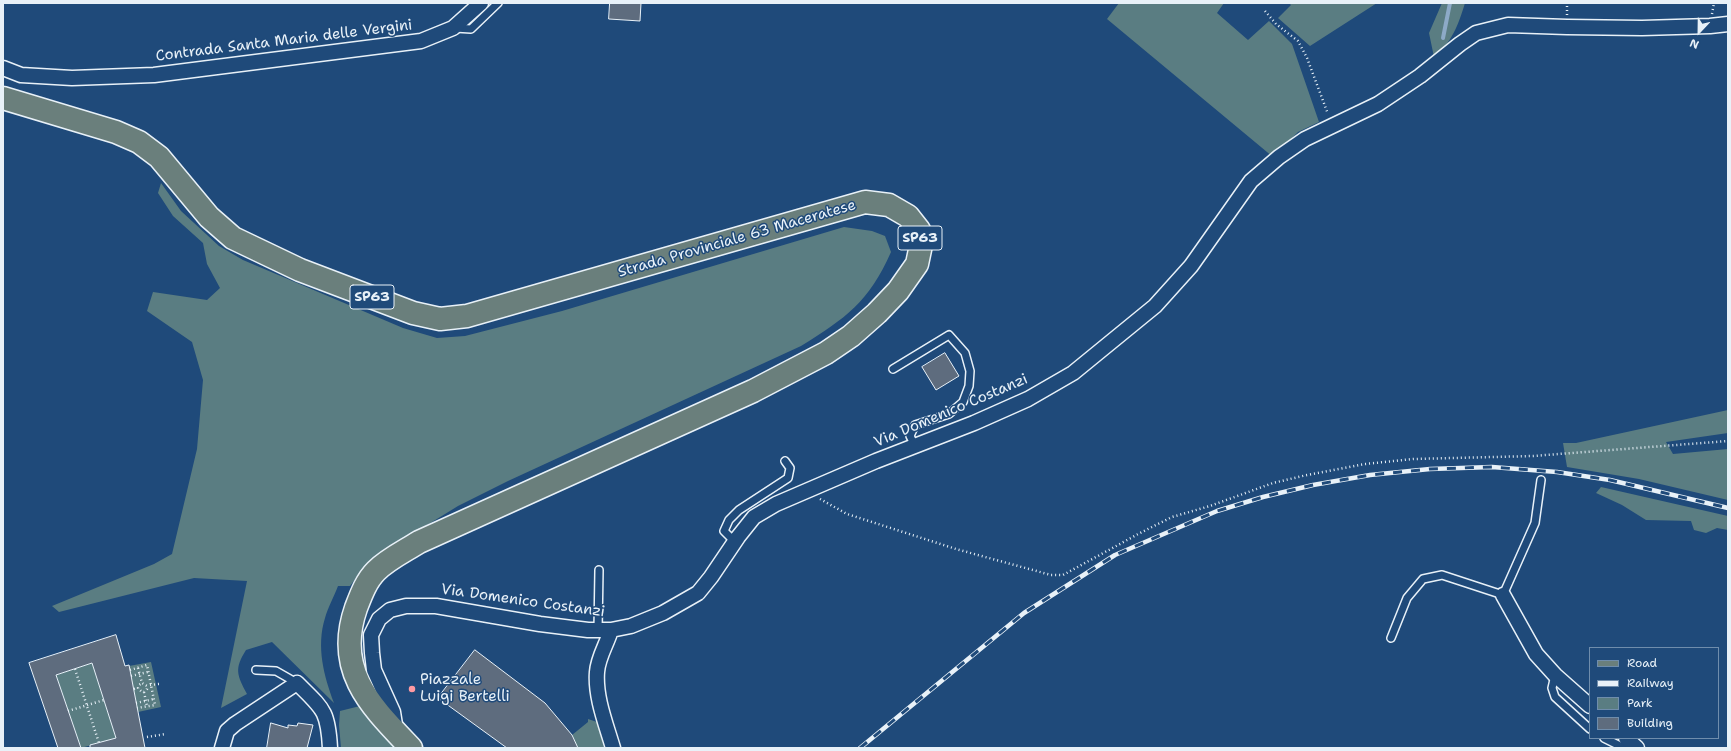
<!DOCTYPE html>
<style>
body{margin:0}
#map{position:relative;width:1731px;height:751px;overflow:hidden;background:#1f4a7a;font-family:"Shantell Sans",sans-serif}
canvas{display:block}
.frame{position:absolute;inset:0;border:4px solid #e8f1f8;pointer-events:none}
.legend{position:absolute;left:1589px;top:647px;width:130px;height:92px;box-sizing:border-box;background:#1f4a7a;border:1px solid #6f8dac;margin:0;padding:5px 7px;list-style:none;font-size:12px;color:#e8f1f8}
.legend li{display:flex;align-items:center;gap:8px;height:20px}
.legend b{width:20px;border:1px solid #6f8dac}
.north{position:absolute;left:1679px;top:12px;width:40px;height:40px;-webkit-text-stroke:3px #1f4a7a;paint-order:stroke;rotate:202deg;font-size:11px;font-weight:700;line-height:16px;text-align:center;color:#e8f1f8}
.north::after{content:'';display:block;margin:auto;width:14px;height:18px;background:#e8f1f8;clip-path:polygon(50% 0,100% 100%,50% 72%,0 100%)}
</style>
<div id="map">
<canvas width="1731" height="751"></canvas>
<div class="frame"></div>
<ul class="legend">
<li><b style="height:5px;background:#6a7f7c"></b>Road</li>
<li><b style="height:5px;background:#e8f1f8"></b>Railway</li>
<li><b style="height:11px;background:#5a7d82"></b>Park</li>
<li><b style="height:11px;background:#5e6c7e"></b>Building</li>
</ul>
<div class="north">N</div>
</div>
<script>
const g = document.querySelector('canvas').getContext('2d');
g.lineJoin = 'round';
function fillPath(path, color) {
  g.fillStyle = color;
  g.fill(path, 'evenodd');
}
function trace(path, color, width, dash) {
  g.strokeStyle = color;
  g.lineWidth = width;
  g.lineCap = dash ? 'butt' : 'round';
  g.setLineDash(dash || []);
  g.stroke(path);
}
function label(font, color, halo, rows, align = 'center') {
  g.font = font + ' "Shantell Sans",sans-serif';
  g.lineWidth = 3;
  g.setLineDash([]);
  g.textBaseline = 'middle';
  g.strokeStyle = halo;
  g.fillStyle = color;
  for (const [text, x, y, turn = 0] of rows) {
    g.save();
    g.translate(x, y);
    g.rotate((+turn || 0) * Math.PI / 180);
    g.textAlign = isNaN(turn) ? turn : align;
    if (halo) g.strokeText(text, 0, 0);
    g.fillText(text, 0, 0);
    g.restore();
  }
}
fillPath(new Path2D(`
 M1119,3H1224L1217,13L1248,40L1269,21L1292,44L1319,122L1298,132L1273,157L1107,19Z
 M1289,3H1377L1310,46L1278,18L1291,5Z
 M1442,3H1465C1458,26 1452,42 1434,57L1429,33Z
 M161,183L181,211L219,246L243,260L403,328L437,338L465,336L562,311L844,227L872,231L885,236L891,252C869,302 846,318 801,346L508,481L458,506L406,538L365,566L350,586H338C334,597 328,607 325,618C316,647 324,676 334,703L272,642L246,650C234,669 237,675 247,694L221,708L247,581L194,578L59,612L52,606L154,564L172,554L197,449L203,380L192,342L147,311L153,292L207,300L220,288L207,264L203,243L173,216L158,193Z
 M1728,410V433L1666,442L1673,454L1728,449V500L1639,479L1567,467L1563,443H1576Z
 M1601,487L1728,516V530L1717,528L1706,533L1694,530L1691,521L1646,520L1622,505L1596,493Z
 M151,662L161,707L138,712L129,666Z
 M92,663L116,738L81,748L56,675Z
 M360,706L398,748H341L339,725L340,711Z
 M588,719L597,722L604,748H578L572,735L588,722Z`), '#5a7d82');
trace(new Path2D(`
 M1443,38L1450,3`), '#8daac7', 4);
const building = new Path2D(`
 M610,3H641L640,21L609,19Z
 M945,353L959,376L936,390L922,367Z
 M116,635L125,666L129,665L145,748H90V745L116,738L92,663L56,675L81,748H58L29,663Z
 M475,650L545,703L572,735L578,748H507L438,698Z
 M271,723L288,728V725L297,726L298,723L313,725L307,748H267Z`);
fillPath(building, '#5e6c7e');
trace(building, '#e8f1f8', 1);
const service = new Path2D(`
 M455,28L471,29L498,3
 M893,369L949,335L965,353L970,371L969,386L963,402L949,414L915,425L910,436L915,446
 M735,542L724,531L729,520L739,510L788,478L790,468L785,461
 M598,630L599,570
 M1391,638L1407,598L1423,579L1442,575L1503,595L1535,523L1541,480
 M256,670L276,671L297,683
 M1555,675L1552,688L1555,697L1590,729
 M1604,738L1624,748`);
const minor = new Path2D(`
 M3,68L21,75L72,78L154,75L421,41L453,28L481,3
 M1503,595L1536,654L1555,675L1590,706
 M611,630C607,644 598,657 597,672C595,697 606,724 613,748
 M396,731L393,712L374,670L372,653L371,635L379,619L390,610L406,606H436L540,624L588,630H611L631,626L663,613L698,593L711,577L738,537L754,517L776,504L876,461L974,423L1028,399L1073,373L1155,306L1191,266L1251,181L1279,157L1305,139L1378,104L1420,76L1460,44L1476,33L1508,25L1567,27L1642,28L1710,26L1728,24
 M1626,738L1637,748
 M222,748L227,731L235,724L297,683C323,709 328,710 330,748`);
const primary = new Path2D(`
 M3,98L116,132L139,142L159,157L209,217L233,238L300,270L413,313L440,319L467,316L865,202L889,205L908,216L919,230L921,245L917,264L898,291L877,313L851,336L826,353L753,391L419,542C405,551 388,559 376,571C366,581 361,595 356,608C334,671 371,706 411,748`);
trace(service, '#e8f1f8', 10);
trace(minor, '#e8f1f8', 17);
trace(primary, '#e8f1f8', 25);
trace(new Path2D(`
 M1265,11L1276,24L1298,41L1307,58L1328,114
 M1712,14L1714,3
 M1567,15V3
 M820,499L847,514L956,549L1051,575H1063L1140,533L1172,517L1210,506L1273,483L1307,475L1365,464L1413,459L1533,456L1728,441
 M138,668L142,683L147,686V689L144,692H142L138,688L139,685L142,683
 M75,669L99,743
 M130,670L147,665L155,705L137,708
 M131,676L148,672
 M150,685L159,684
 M134,689L138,688
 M144,692L147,706
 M136,703L154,699
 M68,711L104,700
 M147,737L166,734`), '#e8f1f8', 2.5, [1, 3]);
trace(service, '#1f4a7a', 7);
trace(minor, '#1f4a7a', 14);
trace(primary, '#6a7f7c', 22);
const rail = new Path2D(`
 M860,748L1024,613L1115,555L1217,511L1263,497L1313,485L1370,475L1430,469L1492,467L1557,472L1610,480L1728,508`);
trace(rail, '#e8f1f8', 4.5);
trace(rail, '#1f4a7a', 3, [9]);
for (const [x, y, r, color] of [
 [412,689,4,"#ff9aa2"]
]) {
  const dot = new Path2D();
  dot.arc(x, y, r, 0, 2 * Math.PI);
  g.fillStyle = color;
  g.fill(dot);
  trace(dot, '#1f4a7a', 1.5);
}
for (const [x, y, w] of [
 [920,238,44],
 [372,297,44]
]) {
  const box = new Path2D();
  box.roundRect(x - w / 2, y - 12, w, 24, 3);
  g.fillStyle = '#1f4a7a';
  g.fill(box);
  trace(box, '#e8f1f8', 1);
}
label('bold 14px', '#e8f1f8', null, [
 ["SP63",920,238],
 ["SP63",372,297]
]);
label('15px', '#e8f1f8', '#1f4a7a', [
 ["Contrada Santa Maria delle Vergini",284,41,-7],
 ["Strada Provinciale 63 Maceratese",737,239,-16],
 ["Via Domenico Costanzi",951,411,-23],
 ["Via Domenico Costanzi",523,601,8]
]);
label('15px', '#e8f1f8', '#1f4a7a', [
 ["Piazzale",420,680],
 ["Luigi Bertelli",420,697]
], 'left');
</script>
